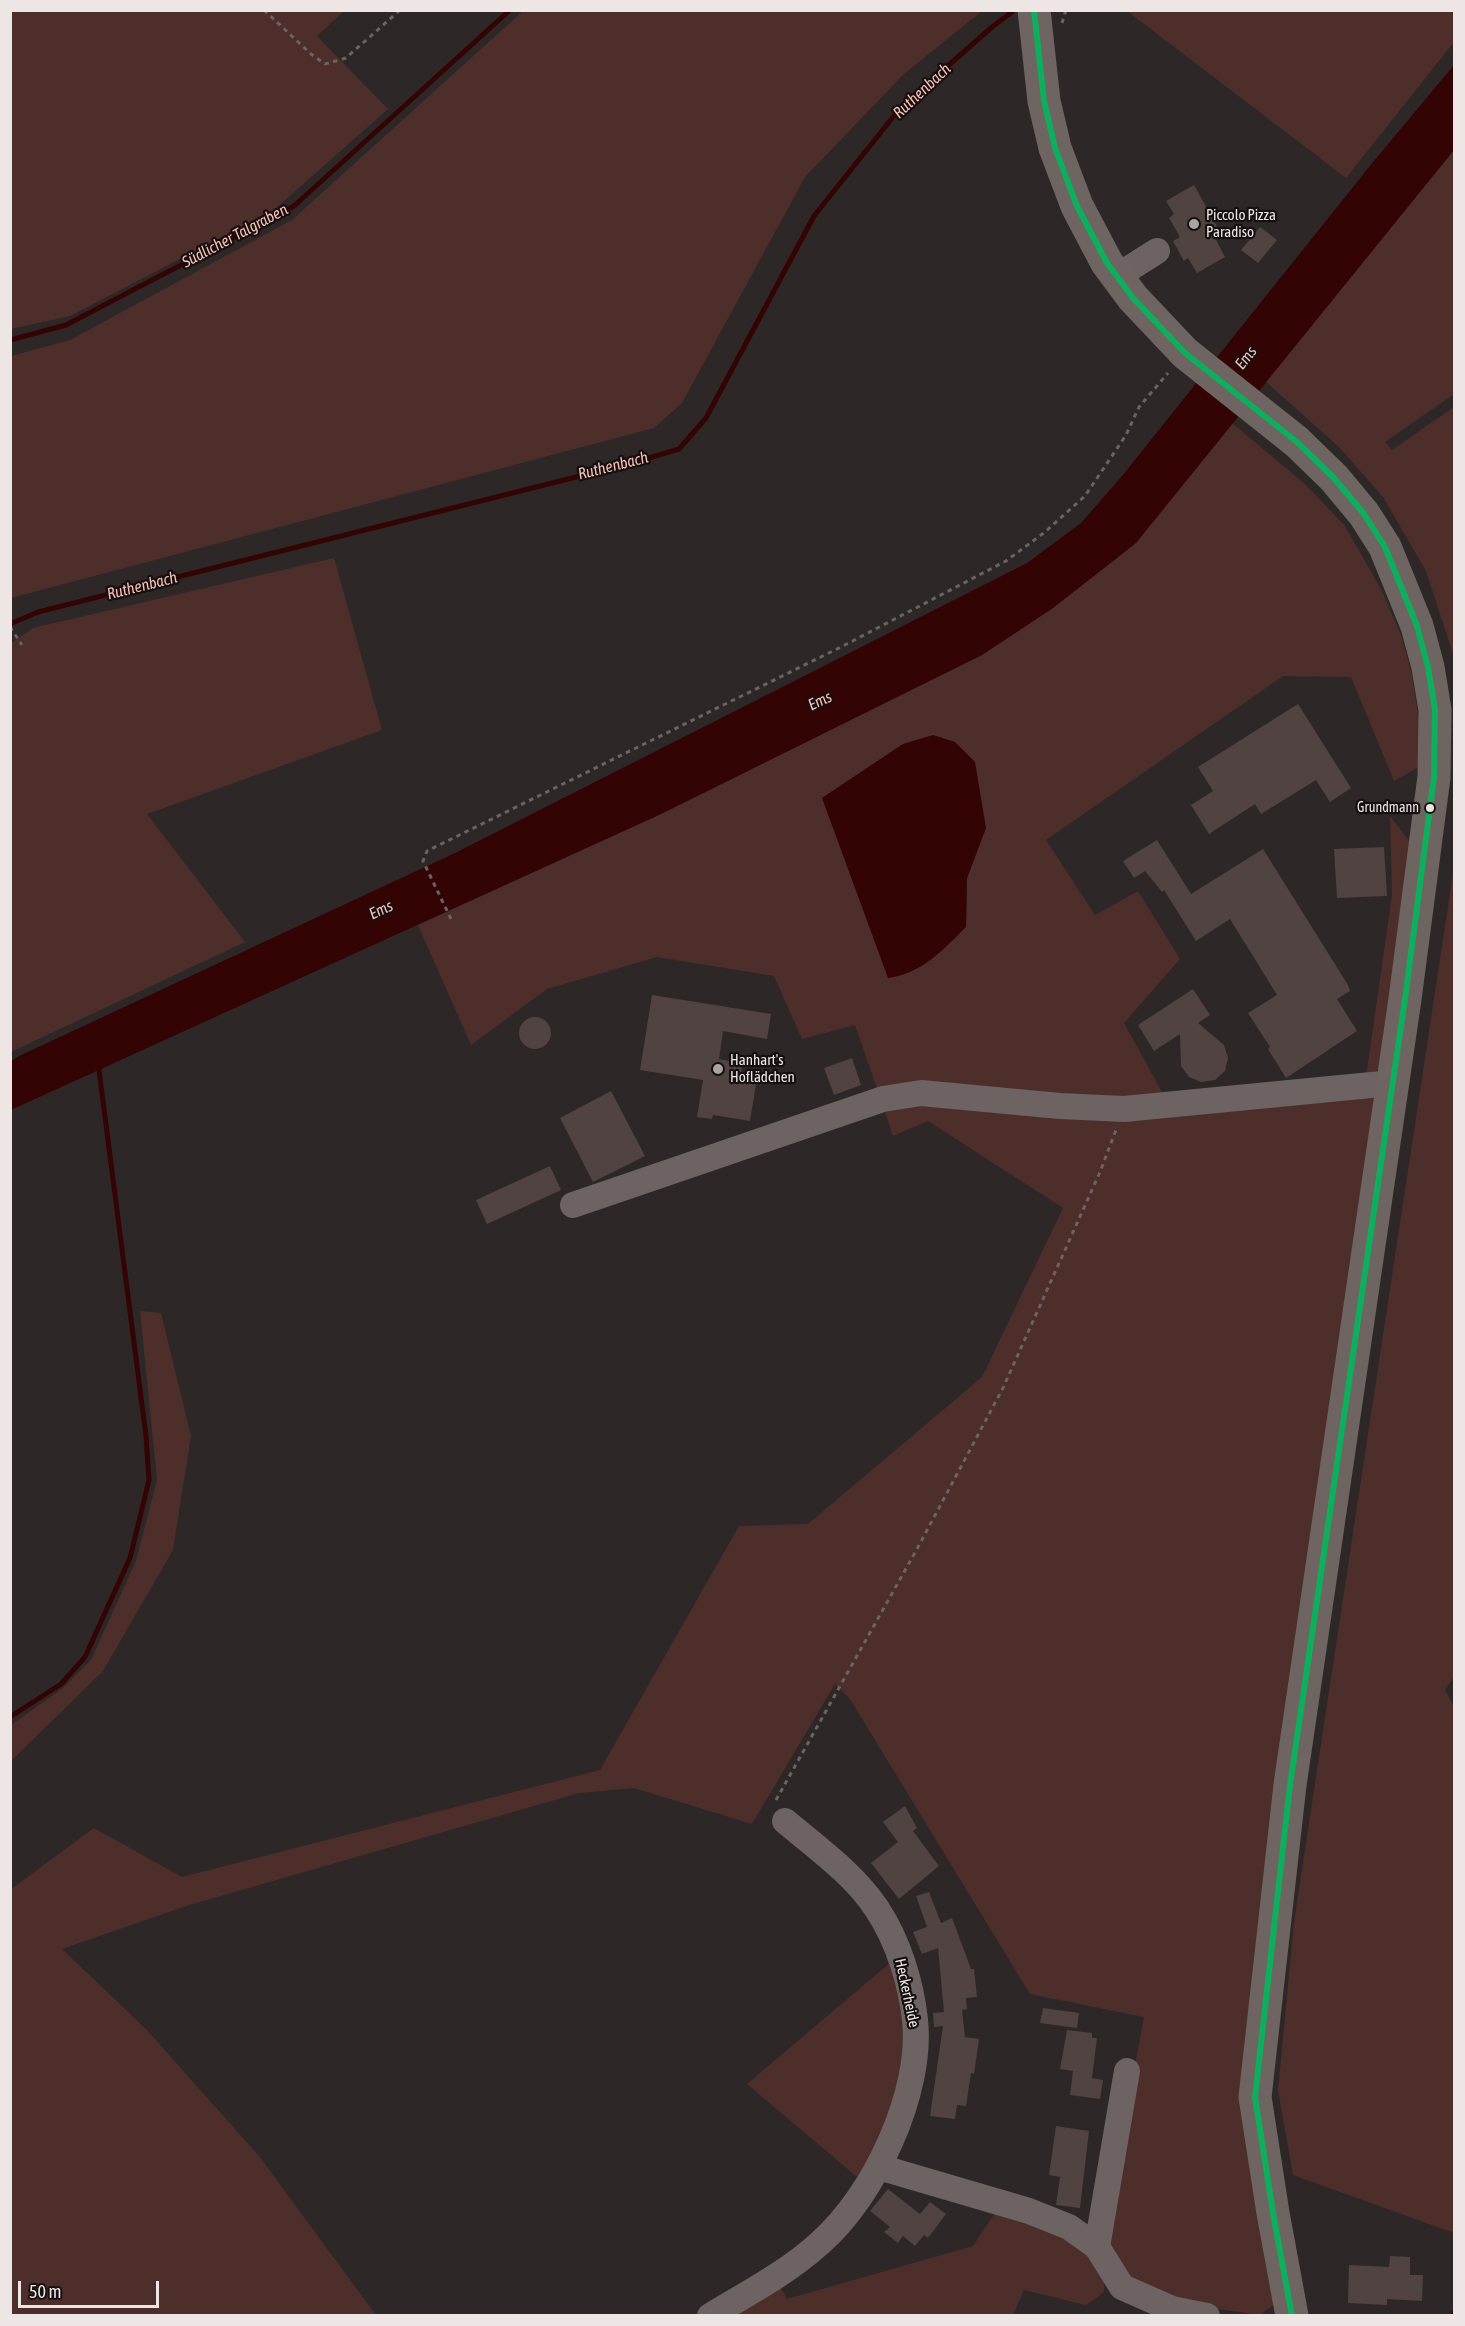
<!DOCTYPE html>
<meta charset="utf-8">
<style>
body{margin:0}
#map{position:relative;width:1465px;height:2326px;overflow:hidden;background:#2d2827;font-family:"Asap Condensed",sans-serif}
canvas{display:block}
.frame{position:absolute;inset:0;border:12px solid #ede6e5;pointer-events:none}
.scale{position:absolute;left:18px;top:2281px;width:141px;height:27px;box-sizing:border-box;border:3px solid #ede6e5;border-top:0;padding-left:8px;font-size:18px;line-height:21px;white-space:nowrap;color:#ede6e5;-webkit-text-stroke:4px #15100f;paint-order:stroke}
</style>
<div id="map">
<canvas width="1465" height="2326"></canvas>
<div class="frame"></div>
<div class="scale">50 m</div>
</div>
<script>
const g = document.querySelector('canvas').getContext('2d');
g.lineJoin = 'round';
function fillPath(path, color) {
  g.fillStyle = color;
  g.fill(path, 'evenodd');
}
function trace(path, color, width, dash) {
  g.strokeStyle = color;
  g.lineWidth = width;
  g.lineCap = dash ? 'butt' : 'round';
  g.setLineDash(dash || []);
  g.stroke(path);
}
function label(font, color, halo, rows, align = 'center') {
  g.font = font + ' "Asap Condensed",sans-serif';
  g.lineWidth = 4.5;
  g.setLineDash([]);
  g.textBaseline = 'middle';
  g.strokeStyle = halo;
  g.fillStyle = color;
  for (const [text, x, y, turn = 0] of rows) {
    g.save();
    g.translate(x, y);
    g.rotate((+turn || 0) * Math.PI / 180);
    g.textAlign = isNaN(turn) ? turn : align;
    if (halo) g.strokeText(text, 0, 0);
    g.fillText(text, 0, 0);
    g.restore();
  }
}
fillPath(new Path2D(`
 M10,11H344L317,36L388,109L274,210L70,316L11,329Z
 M523,11H982L904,74L805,177L682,403L654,428L11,598V356L70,340L292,220Z
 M1127,11H1454V42L1346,178Z
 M1454,150V394L1385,442L1392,450L1454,407V657L1426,571L1383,497L1339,447L1265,381Z
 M1232,423L1305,484L1345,526L1382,591L1402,638L1412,675L1421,735L1419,767L1394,781L1351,677L1283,676L1046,840L1095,915L1138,891L1180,959L1124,1023L1164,1096L1124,1101L879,1094L855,1025L802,1039L774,976L657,957L547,989L471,1045L418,925L661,814L982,655L1053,608L1136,543ZM903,744L986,828L967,878L966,927L822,798Z
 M334,558L382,730L147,814L245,942L11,1052V643L33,628Z
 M1390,816L1412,845L1382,1067L1366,1077L1392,895Z
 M1454,867V1677L1445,1690L1454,1707V2233L1293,2175L1278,2090L1294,1922Z
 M1375,1098L1260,1903L1275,2304L1260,2315L1175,2303L1135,2287L1103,2237L1144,2017L1030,1994L850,1699L835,1684L752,1824L634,1788L579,1793L186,1906L62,1949L146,2029L259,2156L376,2315H11L10,1890L94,1828L182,1877L600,1770L739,1526L808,1524L982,1377L1063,1208L928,1121L893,1136L883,1106L904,1102L1112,1117Z
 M140,1311L161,1313L191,1436L173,1550L103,1671L11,1761V1725L63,1688L91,1660L136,1561L157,1480Z
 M891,1962L907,2021L896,2103L868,2160L857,2177L747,2084Z
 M997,2210L1028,2217L1084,2249L1104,2280V2292L1086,2305L1024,2290L1013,2315L722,2316L778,2283L787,2299L973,2246Z`), '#4d2e2a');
fillPath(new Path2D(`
 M1454,65V150L1136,543L1053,608L982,655L661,814L11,1110V1061L19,1056L455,853L1027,563L1081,523L1122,476L1369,167Z
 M933,735L955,742L975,762L986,828L967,878L966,927C943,950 921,974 888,978L822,798L903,744Z`), '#340404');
trace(new Path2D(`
 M10,340L66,325L294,206L510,10
 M10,624L38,612L632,463L679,449L706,418L814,216L901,107L992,27L1012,12
 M10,1717L61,1684L85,1657L130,1558L149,1480L146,1436L99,1070L101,1065
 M1453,2316L1454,2313`), '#340404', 5);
fillPath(new Path2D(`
 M1194,185L1219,230L1213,234L1225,257L1197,273L1188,258L1184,261L1173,241L1180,237L1169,218L1174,214L1166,201Z
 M1260,227L1277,240L1258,263L1241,250Z
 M1298,704L1351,788L1330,802L1316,780L1261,814L1255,804L1209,834L1191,805L1213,791L1198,767Z
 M1157,840L1191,894L1263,849L1348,985L1350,991L1337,999L1357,1031L1286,1078L1268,1049L1270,1047L1248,1013L1277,995L1230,919L1196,941L1164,890L1162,892L1145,871L1134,878L1123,861Z
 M1384,847L1387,896L1337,898L1334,849Z
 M1193,989L1210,1015L1198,1023L1224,1045L1228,1058L1225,1071L1215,1080L1201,1082L1189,1077L1181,1066L1180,1034L1154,1051L1138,1025Z
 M652,995L771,1014L767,1039L723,1031L719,1059L729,1061V1064L742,1066L740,1081L756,1084L750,1121L713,1115L712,1119L697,1117L703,1080L640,1070Z
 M519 1033a16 16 0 1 1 32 0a16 16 0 1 1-32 0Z
 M852,1058L861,1085L834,1095L824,1068Z
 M611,1091L645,1156L593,1182L560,1118Z
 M550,1166L561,1190L487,1224L476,1200Z
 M905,1806L917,1828L913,1831L939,1866L899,1899L871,1863L898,1842L883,1822Z
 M929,1892L941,1923L952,1918L971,1969H974L977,1997L966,1998L967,2009L962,2010L965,2037L979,2039L974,2074L971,2073L966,2106L957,2105L955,2119L930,2116L943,2026L934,2027L933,2013L944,2012L938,1948L922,1954L913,1932L927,1927L916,1896Z
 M1043,2008L1079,2013L1077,2028L1040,2023Z
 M1067,2030L1092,2033V2038H1097L1092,2078L1103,2080L1100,2099L1070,2095L1073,2071L1060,2069Z
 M1056,2126L1089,2131L1080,2208L1056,2205L1060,2177L1049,2175Z
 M888,2189L920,2214L930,2202L946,2214L928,2238L924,2235L915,2246L903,2236L898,2243L884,2232L890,2227L870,2211Z
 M1390,2256L1410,2257V2275H1423L1422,2301L1387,2299V2305L1348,2303L1349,2265L1389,2267Z`), '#504341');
trace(new Path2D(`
 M264,10L311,54L325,64L346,58L400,10
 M1062,23L1066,10
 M10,627L22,645
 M451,919L423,861L427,851L841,647L1006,561L1045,532L1085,496L1126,435L1139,407L1168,373
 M776,1800L917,1549L1003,1388L1100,1172L1116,1130`), '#696462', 3, [4.5, 4.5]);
trace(new Path2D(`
 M1116,277L1157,251
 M573,1205L883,1099L921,1093L1060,1106L1124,1109L1392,1083
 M879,2167L1029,2211L1069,2227L1097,2247L1122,2287L1172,2309L1207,2316
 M1097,2247L1127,2071
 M710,2316C748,2293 787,2273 820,2243C874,2196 923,2092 915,2020C911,1982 898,1941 877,1909C854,1874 817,1848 785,1821`), '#6c6362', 26);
trace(new Path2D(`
 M1034,10L1044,101L1055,148L1077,206L1107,263L1133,298L1185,353L1297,442L1334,478L1364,514L1385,547L1417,626L1428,667L1435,710L1434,777L1405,999L1290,1785L1255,2097L1273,2213L1292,2316`), '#6e6462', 33);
trace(new Path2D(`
 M1034,10L1044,101L1055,148L1077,206L1107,263L1133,298L1185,353L1297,442L1334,478L1364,514L1385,547L1417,626L1428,667L1435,710L1434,777L1405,999L1290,1785L1255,2097L1273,2213L1292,2316`), '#0daf5c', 6);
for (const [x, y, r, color] of [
 [1194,224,6,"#aaa4a2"],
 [1430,808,5,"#ede6e5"],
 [718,1069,6,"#aaa4a2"]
]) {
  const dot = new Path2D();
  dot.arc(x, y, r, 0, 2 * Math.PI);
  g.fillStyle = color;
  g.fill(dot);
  trace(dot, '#15100f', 2);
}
label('14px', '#ede6e5', '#15100f', [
 ["Grundmann",1419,808]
], 'right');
label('15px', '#ede6e5', '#15100f', [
 ["Piccolo Pizza",1206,215],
 ["Paradiso",1206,232],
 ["Hanhart's",730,1060],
 ["Hoflädchen",730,1077]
], 'left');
label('15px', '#ede6e5', '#15100f', [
 ["Heckerheide",907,1993,78]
]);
label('italic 16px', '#fbbfb6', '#15100f', [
 ["Ruthenbach",922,91,-43],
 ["Südlicher Talgraben",235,236,-28],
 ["Ems",1246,358,-52],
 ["Ruthenbach",613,466,-14],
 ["Ruthenbach",142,586,-14],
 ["Ems",820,701,-25],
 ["Ems",381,910,-25]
]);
</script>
